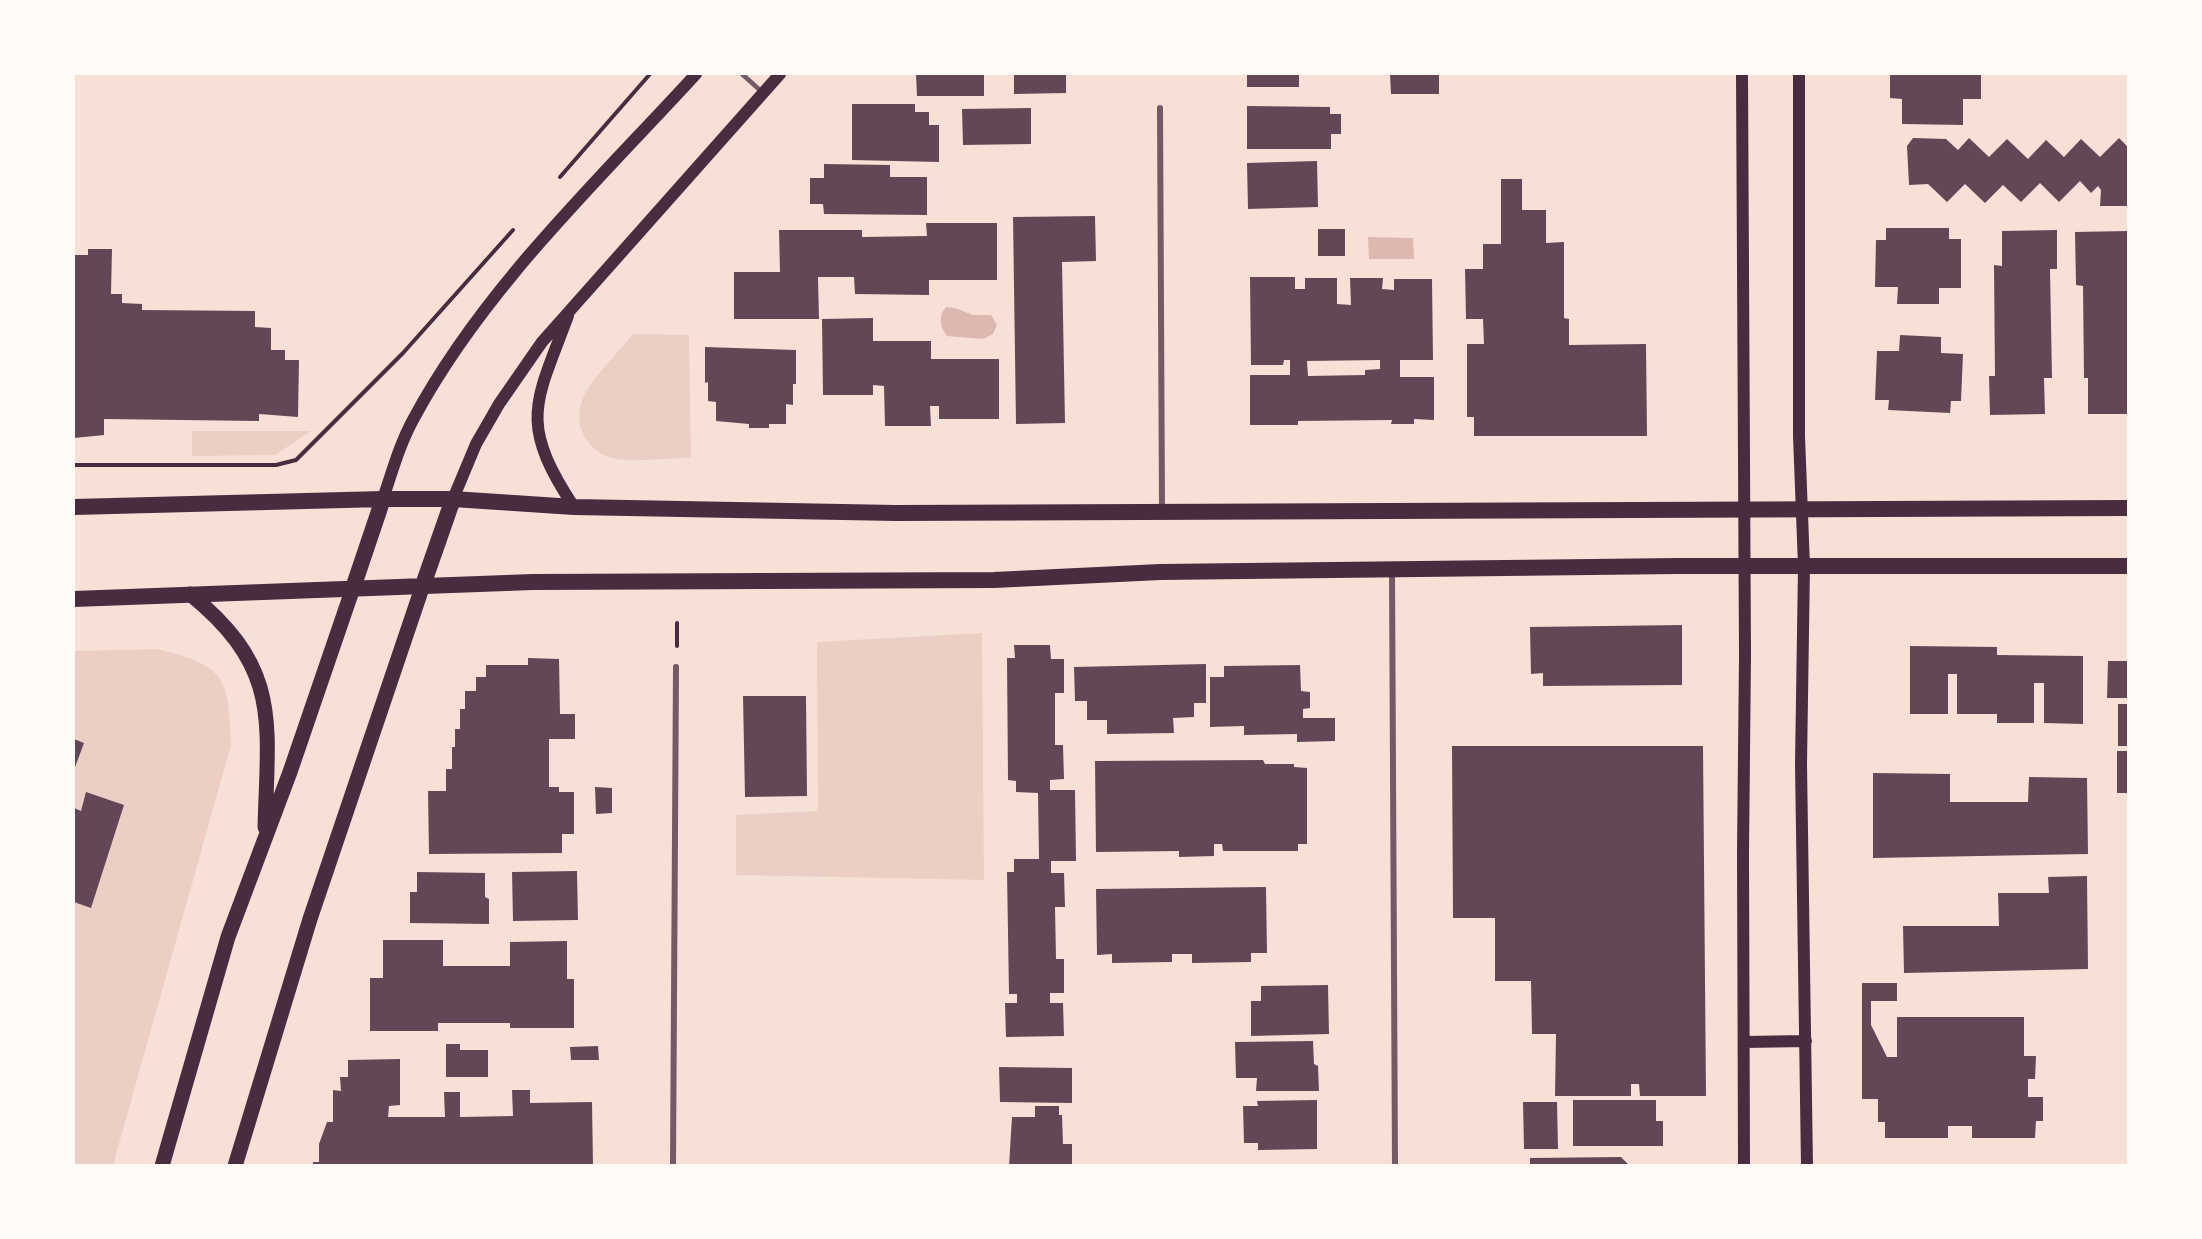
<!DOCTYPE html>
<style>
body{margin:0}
#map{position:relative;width:2202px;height:1239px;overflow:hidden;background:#f7e1d7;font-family:"Fira Sans Condensed",sans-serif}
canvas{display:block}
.frame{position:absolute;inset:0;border:75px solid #fffaf5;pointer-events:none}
</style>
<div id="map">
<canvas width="2202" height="1239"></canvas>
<div class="frame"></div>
</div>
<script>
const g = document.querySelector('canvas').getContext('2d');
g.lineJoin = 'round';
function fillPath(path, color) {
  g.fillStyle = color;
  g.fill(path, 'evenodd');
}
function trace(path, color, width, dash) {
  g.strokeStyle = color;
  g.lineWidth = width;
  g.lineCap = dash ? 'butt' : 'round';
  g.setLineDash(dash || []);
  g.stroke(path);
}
fillPath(new Path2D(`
 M633,334L689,335L691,458C671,458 629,463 612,458C583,449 570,419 586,392C598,371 618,353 633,334Z
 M192,431H311L275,455L192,456Z
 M982,633L984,880L736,875V815L818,811L817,642Z
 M157,649C225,665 229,677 231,745L113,1165H74V651Z`), '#ebcfc5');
fillPath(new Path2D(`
 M1368,237L1413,238L1414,259H1369Z
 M946,307L955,308L973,315H991L997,325L993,334L983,339L947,336C940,327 938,316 946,307Z`), '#dcb8b0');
fillPath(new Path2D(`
 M916,74H984V96H917Z
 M1014,74H1066V93L1014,94Z
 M1247,74H1299V87H1247Z
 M1390,74H1439V94H1391Z
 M1890,74H1981V99H1963V125L1902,124V99L1890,98Z
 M852,104H915V112H929V125H939V162L852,160Z
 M1247,106L1330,107V114H1341V134H1331V149H1247Z
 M1031,108V144L963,145L962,109Z
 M1913,138L1946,139L1958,150L1969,138L1989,157L2007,139L2028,159L2046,140L2064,157L2081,139L2100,157L2119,138L2128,147V206H2100L2101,190L2098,186L2091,193L2080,181L2059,202L2040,183L2021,202L2003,185L1985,203L1965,184L1947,202L1928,184L1909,185L1907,146Z
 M1317,161L1318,207L1248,209L1247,163Z
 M824,164L890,165V177H927V215L824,214L823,204H810V178H824Z
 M1501,179H1522V210H1546V243L1564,242V318L1569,319V345L1646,344L1647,436H1474V417H1467V344H1484L1483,319H1466L1465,269H1483V244H1501Z
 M1095,216L1096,261L1062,262L1065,423L1016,424L1013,217Z
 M926,223H997V280H929V295L855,294L854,277H818L819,319H734V272H780L779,230H862V237L927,236Z
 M1886,228H1949V239H1961V288H1939V304H1897L1898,287H1875L1876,240H1886Z
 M1318,229H1345V256H1318Z
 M2057,230V269H2050L2052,378H2044L2045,414L1990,415L1989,376H1995L1994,265L2002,266V231Z
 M2128,231V414H2088V378H2084L2083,286L2076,285L2075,232Z
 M88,249H112L111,294H122V303L142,304V310L255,311V327L271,328V350H285V360H299L298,417L259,414V421L104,419V435L74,438V255H88Z
 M1250,277H1295V289H1305V278H1337V304L1351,305L1350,278H1383L1382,289L1394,290V279H1432L1433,360H1400V377H1434V420L1414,419V424H1391L1392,420L1298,421V425H1250V375H1290V360H1284L1283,365H1251ZM1380,360V369L1365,370V375L1308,376L1307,361Z
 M873,318V341H931V359H999V419H939V406H930L931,426H885L884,386L873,385V395H823L822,319Z
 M1900,335L1941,337V353L1963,354L1961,401H1951L1950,413L1888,410L1889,400H1875L1877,351H1899Z
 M705,347L796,350V384H793V405L786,404V424H769V428H749V424L716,421V402L708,401V382L705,383Z
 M1682,625V685L1543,686V673L1531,674L1530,627Z
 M1014,645H1050L1051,659H1064V693H1055V745H1063L1064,779L1050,780V790H1075L1076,861H1051V873H1064L1065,907H1055L1056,959H1064V993H1050V1003H1063L1064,1036L1006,1037L1005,1003H1017V994H1009L1007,872H1014V859H1039L1038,793L1016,792V781L1008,780L1007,658H1015Z
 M1910,646L1997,647V655L2083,656V724L2044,723V683H2034V723H1997V714H1957V674H1948V714H1910Z
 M528,658L559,659L560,714H575V739H549V787H559V792H574V834H562V853L429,854L428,791H446V769H452V747H455V729H460V709H465V691H476V677H486V665H528Z
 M2108,661H2128V698H2107Z
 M1206,664V703H1194V717L1173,718L1174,733L1107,734V720H1087V701H1075L1074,667Z
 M1300,665L1301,691L1310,692V708L1303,709V718H1335V741L1297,742V734L1244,735V726L1210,727V677H1224V666Z
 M743,696H806L807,796L745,797Z
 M2118,704H2128V746H2118Z
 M74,739L84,743L74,770Z
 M1452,746H1703L1706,1096H1640L1639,1084H1631V1096H1555L1556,1034H1532L1531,981H1495V918H1453Z
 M2117,751H2128V793H2117Z
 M1263,760L1265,764H1294V767L1307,768V844H1298V851H1223L1222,844H1214V856L1179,857V851L1096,852L1095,761Z
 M1873,773L1950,774V802H2028L2029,777L2087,778L2088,854L1873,858Z
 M595,787L612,788V813L596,814Z
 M86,792L124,805L91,908L74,902V808L81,811Z
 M577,871L578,920L513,921L512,872Z
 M417,872L485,873V897L489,899V924L410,923V892H417Z
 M2087,876L2088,969L1904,973L1903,926H1999L1998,893H2049L2048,877Z
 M1266,887L1267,953H1251V962L1192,963V954H1172V962L1112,963V954L1097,955L1096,889Z
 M383,940H443V966H510V942L567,941V979H574V1028H510V1023H438V1031H370V978H383Z
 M1862,983H1897V1001H1871V1025L1887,1057H1897V1017H2024V1056H2036L2035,1079H2028V1097H2043V1121H2036L2035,1138H1972V1126H1948V1138H1885V1122H1878V1099H1862Z
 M1328,985L1329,1034L1251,1036V1001H1261V986Z
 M1313,1041L1314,1064L1318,1066L1319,1091H1256L1257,1078H1236L1235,1042Z
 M446,1044H460V1050H488V1077H446Z
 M598,1046L599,1060H571L570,1047Z
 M400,1059V1105L389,1106L388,1117H445L444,1092H460V1117L513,1116L512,1090H530V1103L592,1102L593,1166H313V1162H319V1144L327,1122H333V1090L341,1091L340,1077H348V1060Z
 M999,1067L1072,1068V1103L1000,1102Z
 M1317,1100V1149L1258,1150V1143H1244L1243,1106H1258L1257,1101Z
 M1573,1100H1656V1121H1663V1146H1573Z
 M1523,1102H1557L1558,1149H1524Z
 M1035,1106H1059V1115H1062L1063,1144H1072V1166H1009L1012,1117H1035Z
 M1621,1157L1630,1166H1530V1158Z`), '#644757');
trace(new Path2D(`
 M560,177L650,74
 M74,465H276L296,460L403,353L513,230
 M677,646V623`), '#4a2c40', 4);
trace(new Path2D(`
 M742,74L762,92`), '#755966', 4.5);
trace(new Path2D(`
 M1160,108L1162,510
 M1392,572L1395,1166
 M673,1166L676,667`), '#755966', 6);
trace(new Path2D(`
 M1742,74L1745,655L1743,852L1744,1166
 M1799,74V436L1804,566L1801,764L1807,1166
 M568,316C535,404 518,422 574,507
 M383,499C392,472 400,443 414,418C483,289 598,181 696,74
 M453,499L476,444L499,404L542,342L780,74
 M1744,1042L1806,1041`), '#4a2c40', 12);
trace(new Path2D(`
 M190,594C281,668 268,720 265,827
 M162,1166L228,937L290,772L353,588
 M235,1166L310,919L423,585`), '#4a2c40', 15);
trace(new Path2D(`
 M74,507L383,499H453L574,507L896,513L2128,508
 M423,585L453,499
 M353,588L383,499
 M74,599L533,582L994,580L1160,572L1678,566H2128`), '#4a2c40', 16);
</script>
